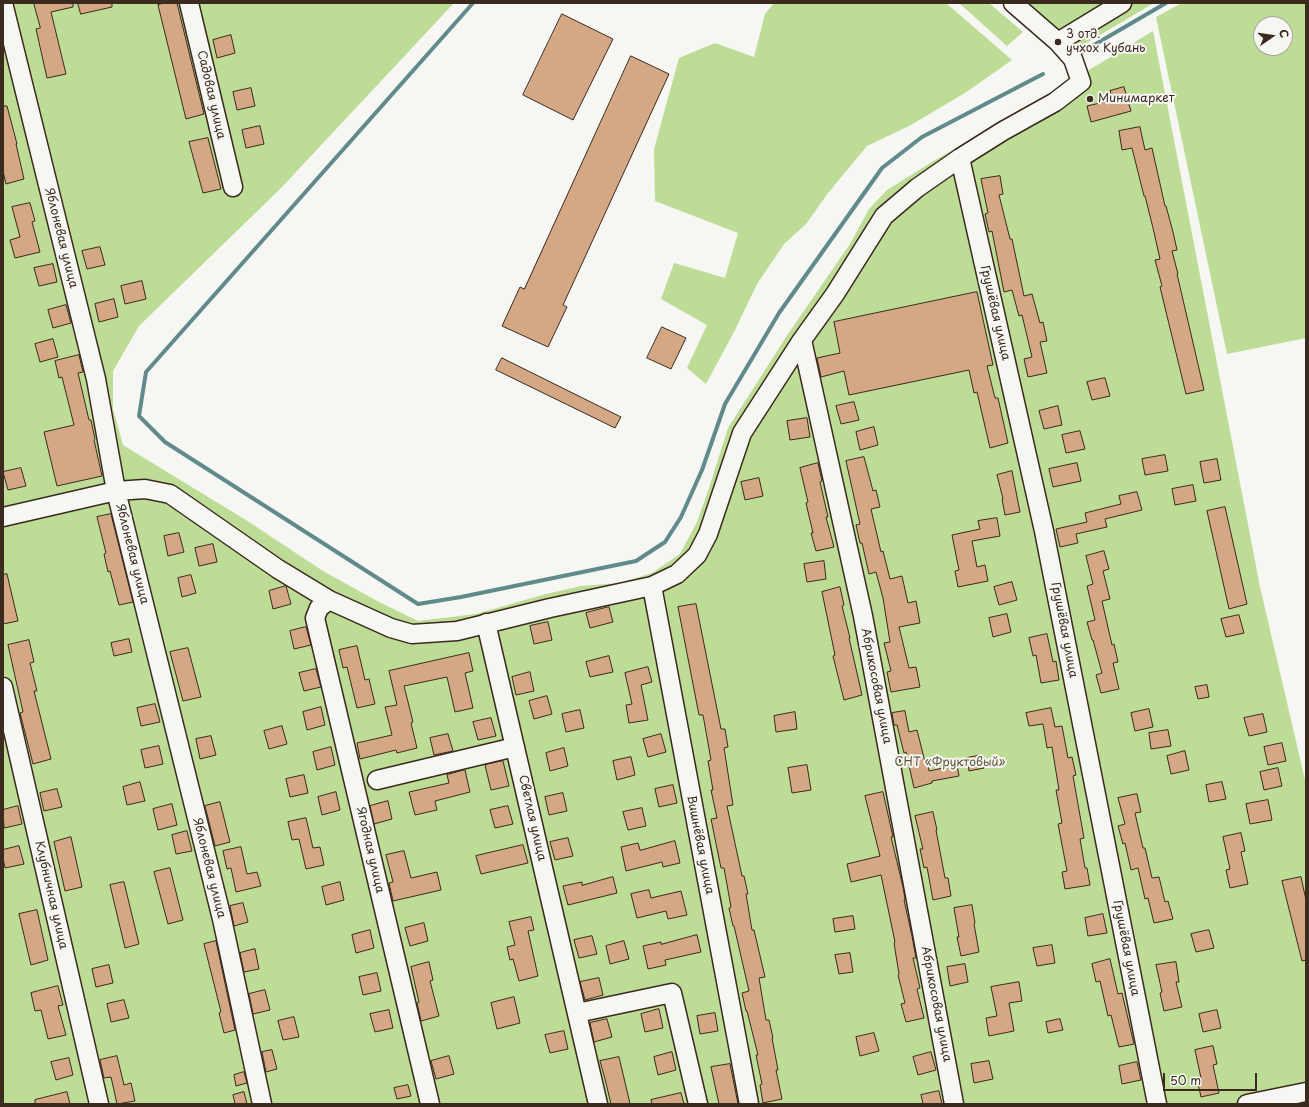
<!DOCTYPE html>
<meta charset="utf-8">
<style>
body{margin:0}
#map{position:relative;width:1309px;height:1107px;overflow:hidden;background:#f6f6f2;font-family:"Playpen Sans",sans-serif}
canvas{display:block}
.frame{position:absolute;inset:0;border:4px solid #3b2a1e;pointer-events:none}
.north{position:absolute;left:1253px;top:16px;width:40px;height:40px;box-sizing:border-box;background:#f6f6f2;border:1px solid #aba49d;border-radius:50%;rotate:77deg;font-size:11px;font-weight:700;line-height:16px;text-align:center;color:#3b2a1e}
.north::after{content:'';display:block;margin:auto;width:14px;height:18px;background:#3b2a1e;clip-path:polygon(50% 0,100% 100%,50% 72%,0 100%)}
.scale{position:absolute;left:1163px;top:1073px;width:94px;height:18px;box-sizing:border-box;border:2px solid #3b2a1e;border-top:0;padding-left:5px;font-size:12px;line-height:14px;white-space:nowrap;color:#3b2a1e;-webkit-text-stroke:3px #f6f6f2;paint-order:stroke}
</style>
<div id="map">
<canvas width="1309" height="1107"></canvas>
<div class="frame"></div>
<div class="north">С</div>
<div class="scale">50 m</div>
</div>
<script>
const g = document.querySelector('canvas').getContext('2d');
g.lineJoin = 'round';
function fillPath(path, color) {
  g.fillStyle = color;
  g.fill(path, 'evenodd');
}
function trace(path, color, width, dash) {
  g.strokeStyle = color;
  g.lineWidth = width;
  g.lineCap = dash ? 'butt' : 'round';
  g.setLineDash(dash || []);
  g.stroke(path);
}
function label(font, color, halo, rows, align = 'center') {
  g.font = font + ' "Playpen Sans",sans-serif';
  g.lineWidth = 4;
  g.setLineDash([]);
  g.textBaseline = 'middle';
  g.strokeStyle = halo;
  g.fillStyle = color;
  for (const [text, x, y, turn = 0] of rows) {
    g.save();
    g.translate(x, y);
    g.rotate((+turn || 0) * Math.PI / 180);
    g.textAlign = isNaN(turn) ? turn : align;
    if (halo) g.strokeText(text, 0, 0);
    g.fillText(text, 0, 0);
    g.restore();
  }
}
fillPath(new Path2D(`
 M3,3H454L281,188L139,326L113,371V409L123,445L249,522L323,571L379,602L418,621L476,614L546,594L581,586L619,583L652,573L680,554L697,522L709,488L728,428L788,334L850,244L869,209L887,190L932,162L1063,86L1153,31L1260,587L1306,784V1104H3Z
 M774,3H946L1012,60L965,93L909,126L867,146L828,193L806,224L784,244L757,284L735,330L706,384L687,368L707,325L661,299L674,263L725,278L738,233L655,201L654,149L679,58L715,43L754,57L765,14Z
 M959,3H989L1023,32L1007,46Z
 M1027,3H1154L1078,48Z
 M1182,3H1306V338L1227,354L1156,17ZM1261,24H1285V48H1261Z`), '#bddc95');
trace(new Path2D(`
 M473,3L146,372L139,416L165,442L418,604L461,597L636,561L665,542L681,517L702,470L725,404L779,313L882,168L922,137L1043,74
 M1082,52L1166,3`), '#608a8b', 4);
const building = new Path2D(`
 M34,3H73V7L51,12L66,74L47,78L36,29L40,28Z
 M78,3H112V7L81,14Z
 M165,3H177L204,114L186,119L158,5Z
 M562,14L613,39L573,120L523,95Z
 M231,35L235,53L217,58L213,40Z
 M631,56L669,74L563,305L567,307L548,347L502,326L520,287L524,289Z
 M1124,87L1131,111L1091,122L1087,106L1113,100L1110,91Z
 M251,88L255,106L237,110L233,92Z
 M3,106H7L17,144H16L24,179L6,184L3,171Z
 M260,126L264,144L246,148L242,130Z
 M1140,127L1145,150L1152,148L1165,206H1166L1173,232L1177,250L1172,251L1178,274H1177L1204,390L1186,394L1160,287L1162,286L1155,260L1160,259L1153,228L1145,196H1144L1132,148L1122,150L1119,131Z
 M208,138L221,189L203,193L189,142Z
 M1000,176L1003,194L999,195L1010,239H1012L1024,296L1032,294L1040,323L1043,322L1047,341L1040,342L1047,373L1028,377L1024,359L1032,357L1022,315L1019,316L1012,290L1004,292L992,231L989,232L985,214L988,213L981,179Z
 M30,203L35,221L32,222L40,252L15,258L10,240L20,237L12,207Z
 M100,247L105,265L87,269L82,251Z
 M53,264L57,282L39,286L34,268Z
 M142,281L146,299L125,304L121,286Z
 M977,292L993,365L987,366L995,398H998L1008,443L990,448L977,392L974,393L969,370L849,395L844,371L821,377L817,358L840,353L834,322Z
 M114,299L118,317L99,322L95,304Z
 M66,305L71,323L53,328L48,310Z
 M662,327L686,338L671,369L647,358Z
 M53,339L58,357L40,362L35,344Z
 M79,355L83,372L78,373L89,420H91L95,439L94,440L102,476L57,486L44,432L74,425L62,377L59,378L55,361Z
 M502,358L621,417L615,428L496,370Z
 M1105,378L1110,396L1092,400L1087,382Z
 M854,402L859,420L841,424L836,406Z
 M1058,406L1062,425L1044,429L1039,411Z
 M807,418L810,437L790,440L787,421Z
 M874,427L878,445L860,450L856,432Z
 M1080,431L1085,449L1066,453L1062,435Z
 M1165,455L1168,471L1145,475L1142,459Z
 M864,457L873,491L876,490L880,507L871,509L881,552L883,551L890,579L902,576L908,603L916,601L920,623L899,627L909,668L916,667L920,687L891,692L887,672L891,671L884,643L890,642L883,598L876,572L869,574L862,543H860L856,525L860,524L846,461Z
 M1217,459L1221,480L1204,483L1200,462Z
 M818,463L822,481L820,482L828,517H826L834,547L816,551L811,533H813L806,503L808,502L800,468Z
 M1077,463L1081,481L1053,487L1049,469Z
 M21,468L26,486L8,490L3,472Z
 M1012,471L1020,512L1005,515L1002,499H1003L997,475Z
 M759,478L763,496L745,500L741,482Z
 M1193,485L1196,501L1175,505L1172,489Z
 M1137,492L1142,510L1105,519L1107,527L1076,534L1078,543L1060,547L1056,529L1087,522L1085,513L1121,504L1119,496Z
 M1225,507L1247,604L1229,609L1207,511Z
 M111,514L133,602L119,605L110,571L108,572L104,554L106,553L97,517Z
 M997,518L1000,536L972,541L977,567L985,565L988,581L958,587L955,571L959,570L952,535L980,529L978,521Z
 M179,533L184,552L168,556L164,536Z
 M213,544L217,562L199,566L195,548Z
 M1104,551L1109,569L1103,571L1110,599L1102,601L1112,645L1114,644L1118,662L1113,663L1119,689L1101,693L1096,675L1102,673L1093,640H1092L1087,622L1095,620L1087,586L1093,584L1086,556Z
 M824,561L826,579L807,582L804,564Z
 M7,574L18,621L3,624V575Z
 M191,575L196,593L182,597L178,578Z
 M1012,582L1017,600L999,605L994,587Z
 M286,586L291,604L273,609L269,591Z
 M840,587L844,605L842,606L850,638H849L862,695L844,700L833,656L835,655L822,592Z
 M696,604L721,729H725L728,747L724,748L733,805L727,806L742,876H744L748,894H746L752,930H754L765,977L759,978L766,1020H769L773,1038H772L778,1070H776L782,1099L763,1103L760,1085L762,1084L756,1055H758L747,1011H746L742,993L749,991L734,926H733L729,908L731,907L724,868H721L711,819L717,818L711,790H713L708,761L711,760L703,715H699L678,607Z
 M609,607L613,622L590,628L586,613Z
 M1007,614L1011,632L993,637L989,618Z
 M1239,615L1244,633L1226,637L1221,619Z
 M548,622L552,640L534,644L530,626Z
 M306,627L311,645L294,649L290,631Z
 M1047,634L1053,662L1056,661L1059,680L1041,683L1036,655L1033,656L1029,638Z
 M129,639L132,652L114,656L111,643Z
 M29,640L34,662L30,663L37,691H34L51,759L33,764L20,713L23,712L8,645Z
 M357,646L365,680L369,679L375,704L357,708L347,667L343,668L339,650Z
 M188,648L201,697L183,701L170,652Z
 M469,653L473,671L465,673L473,708L455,712L447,677L404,686L413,722L411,723L417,748L397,753L396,750L360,759L357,743L392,735L385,707L397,705L389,671Z
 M609,656L613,672L590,677L586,662Z
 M648,667L652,682L641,685L648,720L629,723L626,705L632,704L625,673Z
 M316,669L321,687L304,691L299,673Z
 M530,672L534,691L516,695L512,677Z
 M1207,685L1209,697L1198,699L1195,687Z
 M547,696L552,714L534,719L529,701Z
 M155,704L160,722L141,726L137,708Z
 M321,707L325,725L307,730L303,712Z
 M1051,708L1055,727L1062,726L1068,758L1072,757L1076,775L1073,776L1084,838L1080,839L1085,868H1087L1090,885L1065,889L1062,872L1067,871L1058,824L1062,823L1056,790H1059L1052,747L1047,748L1043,724L1029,726L1026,713Z
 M1149,709L1153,727L1135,731L1131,713Z
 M580,710L584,728L566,732L562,714Z
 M905,711L909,732L917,730L926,766L928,765L929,771L957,765L959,776L932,781V783L914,788L906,752L904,753L897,725H894L892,713Z
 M795,712L797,729L776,732L774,716Z
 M1263,714L1267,732L1249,736L1244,718Z
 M491,718L496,736L478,740L473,722Z
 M282,726L287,744L269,749L264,731Z
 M1168,730L1171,746L1151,749L1149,733Z
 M448,734L453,751L434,755L430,738Z
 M661,734L666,752L648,757L643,739Z
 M211,736L216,755L200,759L196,739Z
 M1282,743L1286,761L1268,765L1264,747Z
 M159,746L163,764L145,768L141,750Z
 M331,747L335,765L317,770L313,752Z
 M564,748L568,766L550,771L546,753Z
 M1185,751L1189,770L1171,774L1167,756Z
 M982,755L984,768L969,771L967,758Z
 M631,757L635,775L617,780L613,761Z
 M503,761L509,786L491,790L485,765Z
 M807,765L811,790L792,793L788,768Z
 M1278,768L1282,786L1264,790L1260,772Z
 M465,770L470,792L435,801L437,810L415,815L409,792L449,783L447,775Z
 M304,775L308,793L290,797L286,779Z
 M140,782L145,801L127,805L123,787Z
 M1222,782L1226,799L1209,802L1206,785Z
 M673,785L677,803L659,807L655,789Z
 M57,789L62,807L44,811L40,793Z
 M336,792L340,810L322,815L318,797Z
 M883,792L893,837H891L903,887L905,899L904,900L912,936L916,958H913L920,988L917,989L924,1018L906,1022L901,1004L905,1003L898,975L899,974L894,943L895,942L881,875L851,882L847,864L880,856L865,796Z
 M563,793L567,811L549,815L545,797Z
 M1137,794L1141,812L1135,813L1143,848H1145L1152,878L1159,877L1165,902L1168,901L1173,919L1154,923L1148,898L1145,899L1138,868L1131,870L1125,843L1123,844L1118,826L1125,824L1118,798Z
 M1268,800L1272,820L1250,824L1246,804Z
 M388,801L392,819L374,824L370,806Z
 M220,802L230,842L215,846L205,806Z
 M172,804L177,825L158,830L153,809Z
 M18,806L22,824L4,828L3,810Z
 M508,806L513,824L495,828L490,810Z
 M642,808L646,826L628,830L623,812Z
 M933,812L937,830H936L945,878H948L951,896L933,900L927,867L924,868L920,849H923L915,816Z
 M306,818L313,848L320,847L324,865L306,869L299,839L292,840L288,822Z
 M187,831L192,851L176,854L172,835Z
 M1241,833L1245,851L1241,852L1248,884L1230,888L1226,870L1230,869L1223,837Z
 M71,837L82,887L65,891L54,842Z
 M568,838L573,856L555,860L550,842Z
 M675,841L680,863L663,867L662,862L626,871L621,847L638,843L640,850Z
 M523,845L528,863L481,874L476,856Z
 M19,846L24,864L5,868L3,858V850Z
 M241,847L247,874L257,872L261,886L236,892L231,868L227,869L223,851Z
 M404,851L411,878L437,872L441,890L393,901L389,883L393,882L386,855Z
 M170,868L183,920L168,924L154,872Z
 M613,877L617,893L568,905L563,886L582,882V885Z
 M1301,877L1306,900V960L1302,961L1282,881Z
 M124,882L139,944L125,948L110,885Z
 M340,882L344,900L326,905L322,887Z
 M649,890L651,898L681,891L687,915L668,919L666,911L637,918L631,894Z
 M243,903L248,922L234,926L230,906Z
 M972,905L975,923L974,924L979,952L961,956L957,937H959L954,908Z
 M37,910L48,960L31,965L19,914Z
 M1103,914L1107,933L1088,936L1085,918Z
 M853,916L855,929L835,932L833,919Z
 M531,917L534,930L528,931L538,976L519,981L513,959L510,960L507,947L515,945L509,922Z
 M424,923L428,941L410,946L405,928Z
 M370,930L374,948L356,953L352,935Z
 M1209,930L1214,948L1196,952L1191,934Z
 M697,935L701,952L665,960L666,965L648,969L643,946L661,942V944Z
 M592,936L597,954L579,958L574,940Z
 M216,941L235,1030L224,1033L219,1013L221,1012L204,944Z
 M624,941L629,959L610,964L606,946Z
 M1052,945L1055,963L1037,966L1033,948Z
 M255,949L259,969L244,972L240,953Z
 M850,953L853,972L839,974L835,955Z
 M1110,959L1118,994L1122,993L1134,1044L1119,1047L1111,1015L1108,1016L1100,981L1096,982L1092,964Z
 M429,962L433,980L430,981L439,1016L421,1021L417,1003L419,1002L411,967Z
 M1176,962L1179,982H1176L1182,1007L1164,1011L1160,993L1162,992L1156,965Z
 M965,964L968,982L950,986L947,967Z
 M109,965L113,983L96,987L92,969Z
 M377,973L381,991L363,995L359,977Z
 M599,978L603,995L585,1000L580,982Z
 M1019,982L1022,1001L1009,1003L1014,1031L989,1036L986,1018L997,1016L991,987Z
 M58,986L63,1005L58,1006L66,1035L48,1039L41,1010L35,1011L31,993Z
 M265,990L270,1010L253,1014L249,994Z
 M514,997L520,1023L497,1029L491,1003Z
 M124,1000L129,1018L111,1022L107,1004Z
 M659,1009L663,1028L645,1032L641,1014Z
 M389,1010L393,1028L375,1032L370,1014Z
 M1217,1010L1221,1028L1203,1032L1199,1014Z
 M715,1013L718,1031L700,1034L697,1016Z
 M294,1017L299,1037L283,1040L278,1021Z
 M607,1019L612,1037L594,1042L590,1023Z
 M1060,1019L1063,1030L1048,1033L1046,1022Z
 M564,1031L568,1049L550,1053L545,1035Z
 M874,1033L879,1051L860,1056L856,1037Z
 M1213,1046L1217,1064L1213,1065L1219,1093L1201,1097L1197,1079L1201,1078L1195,1050Z
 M272,1050L277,1069L266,1072L262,1052Z
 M672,1052L676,1070L658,1075L654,1057Z
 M931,1052L936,1070L918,1075L913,1057Z
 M117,1056L124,1085L131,1083L135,1101L117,1104L111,1077L104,1078L100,1060Z
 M449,1056L454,1074L436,1079L431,1061Z
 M619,1057L628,1095L630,1104H611L605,1079L600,1061Z
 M69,1058L73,1075L56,1080L51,1062Z
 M989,1061L993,1079L974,1083L971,1064Z
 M1137,1062L1141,1080L1122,1084L1119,1066Z
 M730,1064L738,1104H719L711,1067Z
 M244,1072L247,1083L236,1086L234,1075Z
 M408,1085L411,1096L397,1099L394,1088Z
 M939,1091L942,1104H923L921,1095Z
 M67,1092L70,1104H35V1100Z
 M244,1092L247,1104H235L233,1095Z
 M681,1093L684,1104H652L651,1100Z`);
fillPath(building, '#d4a885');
trace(building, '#3b2a1e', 1);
const minor = new Path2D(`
 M3,3L96,379L116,491L222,919L262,1104
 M189,3L233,187
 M1058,42L1122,3
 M960,158L1044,531L1157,1104
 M802,340L863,616L954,1104
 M3,517L116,491L145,489L170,494L278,569L329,600L391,628L412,634L457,631L550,608L652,586L677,574L697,555L708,534L742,433L802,340L835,294L884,216L917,188L960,158L1003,131L1055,102L1081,82L1073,59L1058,42L1013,3
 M652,586L749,1104
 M329,600L319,608L315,618L430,1104
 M486,623L598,1104
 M3,687L99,1104
 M377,780L515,747
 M577,1013L672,993L698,1104
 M1247,1104L1306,1092`);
trace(minor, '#3b2a1e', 21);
trace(minor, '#f6f6f2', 18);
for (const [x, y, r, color] of [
 [1058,42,4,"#3b2a1e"],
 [1090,99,4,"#3b2a1e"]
]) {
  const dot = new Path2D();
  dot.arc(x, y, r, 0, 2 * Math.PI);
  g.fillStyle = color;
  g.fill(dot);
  trace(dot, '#f6f6f2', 1.5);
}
label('12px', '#3b2a1e', '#f6f6f2', [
 ["3 отд.",1066,35],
 ["учхох Кубань",1066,49],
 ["Минимаркет",1098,99]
], 'left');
label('12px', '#3b2a1e', '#f6f6f2', [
 ["Садовая улица",211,95,77],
 ["Яблоневая улица",61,238,76],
 ["Грушёвая улица",995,313,77],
 ["Яблоневая улица",132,554,76],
 ["Грушёвая улица",1064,630,79],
 ["Абрикосовая улица",876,686,79],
 ["Светлая улица",532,818,77],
 ["Вишнёвая улица",700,845,79],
 ["Ягодная улица",370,850,77],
 ["Яблоневая улица",209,868,76],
 ["Клубничная улица",51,895,77],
 ["Грушёвая улица",1126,948,79],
 ["Абрикосовая улица",936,1004,79]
]);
label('12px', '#5c563c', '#f6f6f2', [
 ["СНТ «Фруктовый»",950,763]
]);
</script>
